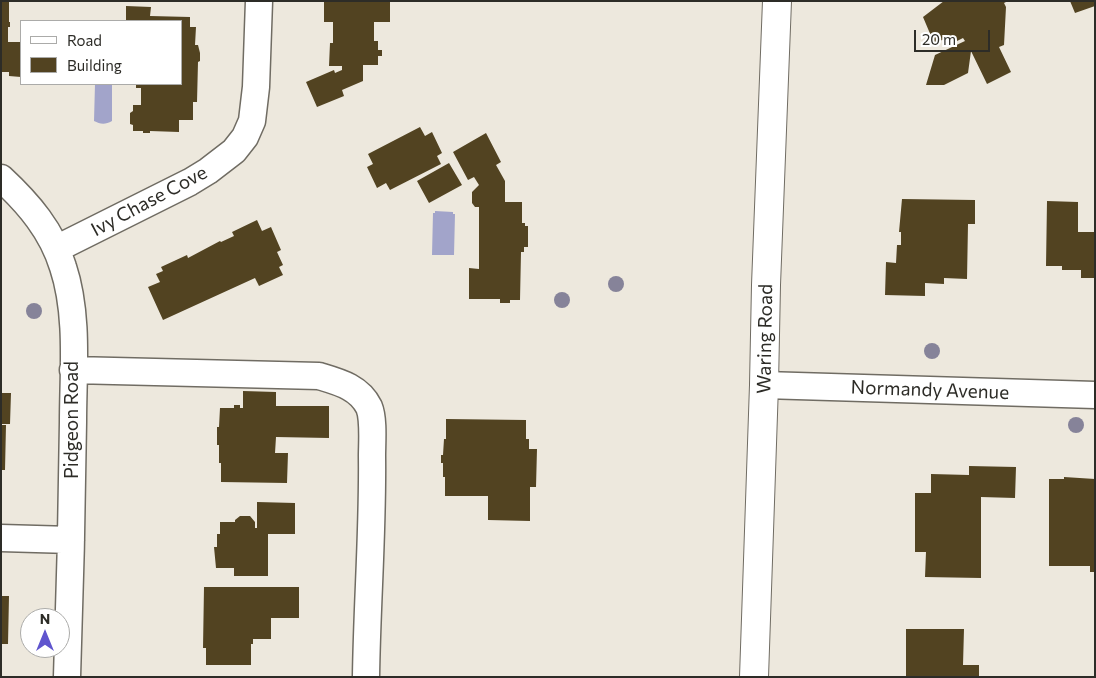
<!DOCTYPE html>
<style>
body{margin:0}
#map{position:relative;width:1096px;height:678px;overflow:hidden;background:#ede8dd;font-family:Commissioner,sans-serif}
canvas{display:block}
.frame{position:absolute;inset:0;border:2px solid #2d2c27;pointer-events:none}
.legend{position:absolute;left:20px;top:20px;width:162px;height:65px;box-sizing:border-box;background:#fff;border:1px solid #ababa9;margin:0;padding:6px 9px;list-style:none;font-size:15px;color:#2d2c27}
.legend li{display:flex;align-items:center;gap:10px;height:25px}
.legend b{width:25px;border:1px solid #ababa9}
.north{position:absolute;left:20px;top:608px;width:50px;height:50px;box-sizing:border-box;background:#fff;border:1px solid #ababa9;border-radius:50%;rotate:0deg;font-size:14px;font-weight:700;line-height:20px;text-align:center;color:#2d2c27}
.north::after{content:'';display:block;margin:auto;width:18px;height:22px;background:#6055ce;clip-path:polygon(50% 0,100% 100%,50% 72%,0 100%)}
.scale{position:absolute;left:914px;top:30px;width:76px;height:22px;box-sizing:border-box;border:2px solid #2d2c27;border-top:0;padding-left:6px;font-size:15px;line-height:18px;white-space:nowrap;color:#2d2c27;-webkit-text-stroke:4px #fff;paint-order:stroke}
</style>
<div id="map">
<canvas width="1096" height="678"></canvas>
<div class="frame"></div>
<ul class="legend">
<li><b style="height:6px;background:#fff"></b>Road</li>
<li><b style="height:14px;background:#524321"></b>Building</li>
</ul>
<div class="north">N</div>
<div class="scale">20 m</div>
</div>
<script>
const g = document.querySelector('canvas').getContext('2d');
g.lineJoin = 'round';
function fillPath(path, color) {
  g.fillStyle = color;
  g.fill(path, 'evenodd');
}
function trace(path, color, width, dash) {
  g.strokeStyle = color;
  g.lineWidth = width;
  g.lineCap = dash ? 'butt' : 'round';
  g.setLineDash(dash || []);
  g.stroke(path);
}
function label(font, color, halo, rows, align = 'center') {
  g.font = font + ' Commissioner,sans-serif';
  g.lineWidth = 5;
  g.setLineDash([]);
  g.textBaseline = 'middle';
  g.strokeStyle = halo;
  g.fillStyle = color;
  for (const [text, x, y, turn = 0] of rows) {
    g.save();
    g.translate(x, y);
    g.rotate((+turn || 0) * Math.PI / 180);
    g.textAlign = isNaN(turn) ? turn : align;
    if (halo) g.strokeText(text, 0, 0);
    g.fillText(text, 0, 0);
    g.restore();
  }
}
fillPath(new Path2D(`
 M95,84H112V121C105,125 100,124 94,121Z
 M435,211L453,212V214H455L454,255H432L433,213H435Z`), '#a2a4ca');
fillPath(new Path2D(`
 M1,1H9V22H10V27H8V42H21V77L9,76V72H1Z
 M324,1H390V22H374V41H378V50H382V56H378V65H363V81L342,90L344,96L317,107L306,82L334,70L335,73L342,70V66H329L330,43H333V22H324Z
 M944,1H1008L1004,3L1006,7L1004,45L999,47L1011,72L987,84L971,51L968,73L944,85H926L935,55L965,41L963,38L955,42L953,36L934,43L923,17Z
 M1070,1H1095V6L1075,13Z
 M126,6L151,7L150,16L190,17V27H196L195,45H198L200,53V61L198,62L197,102H193V120H179V132L150,131V133H143V131H133V125L130,124V113L133,111V105H141V88H136V84H181V21H126Z
 M420,127L425,136L432,132L442,153L437,156L441,164L390,190L386,183L377,188L367,167L373,164L368,154Z
 M486,133L501,162L496,165L505,181V202H522V223H525V226H528V247H524V252H521L520,300H510V303H500V299H469V268L479,269V207H475L472,203V192L479,185L474,177L468,180L453,152Z
 M449,163L462,185L429,203L417,181Z
 M902,199L975,200V224H968L967,279L944,278V284L925,283V296L885,295L886,262L896,263L897,245H901V232H899Z
 M1047,201L1078,202V232H1095V278H1081V270H1062V266H1046Z
 M257,220L262,231L271,227L281,250L277,252L283,265L279,267L283,275L259,286L255,278L163,320L148,287L160,282L156,274L163,271L161,267L187,255L188,258L220,241L221,242L234,236L232,232Z
 M243,391L276,392V406H329V438L276,437L275,453H288L287,483L221,482V463H219V445H217V427H219L220,408H234V405H240V408H243Z
 M1,393H11L10,424H1Z
 M446,419L526,420V439H529V449H537L536,487H530V521L488,520V496H445V477H443V463H441V455H443L444,439H446Z
 M1,425H6L5,470H1Z
 M969,466L1016,467L1015,498L981,497V578L925,577L926,552H915V493H931V474L969,475Z
 M1064,477L1095,479V572H1090V566H1049V479H1064Z
 M257,502L295,503V534H268V576H234V568H216L214,547H217V534H220V522H235V520L240,516H250L255,522V528H257Z
 M204,587H299V618H271V639H253V644H251V665H206V648H203Z
 M1,596H9L8,644H1Z
 M906,629H964L963,665H979V677H906Z`), '#524321');
const minor = new Path2D(`
 M1,178C29,204 52,231 63,267C79,315 73,373 73,422C72,507 70,592 67,677
 M56,249L190,182L208,171L234,151L245,137L252,121L256,87L259,1
 M73,370L319,376C339,382 359,387 369,407C374,419 372,443 372,456C373,530 367,603 366,677
 M764,385L1095,395
 M1,538L71,540`);
const major = new Path2D(`
 M754,677L764,385L766,285L777,1`);
trace(minor, '#706c63', 29);
trace(major, '#706c63', 30);
trace(minor, '#fff', 26);
trace(major, '#fff', 28);
g.fillStyle = '#868399';
for (const [x, y] of [
 [616,284],
 [562,300],
 [34,311],
 [932,351],
 [1076,425]
]) {
  g.beginPath();
  g.arc(x, y, 8, 0, 2 * Math.PI);
  g.fill();
}
label('19px', '#2d2c27', '#fff', [
 ["Ivy Chase Cove",149,201,-28],
 ["Waring Road",765,339,-89],
 ["Normandy Avenue",930,390,2],
 ["Pidgeon Road",72,420,-90]
]);
</script>
